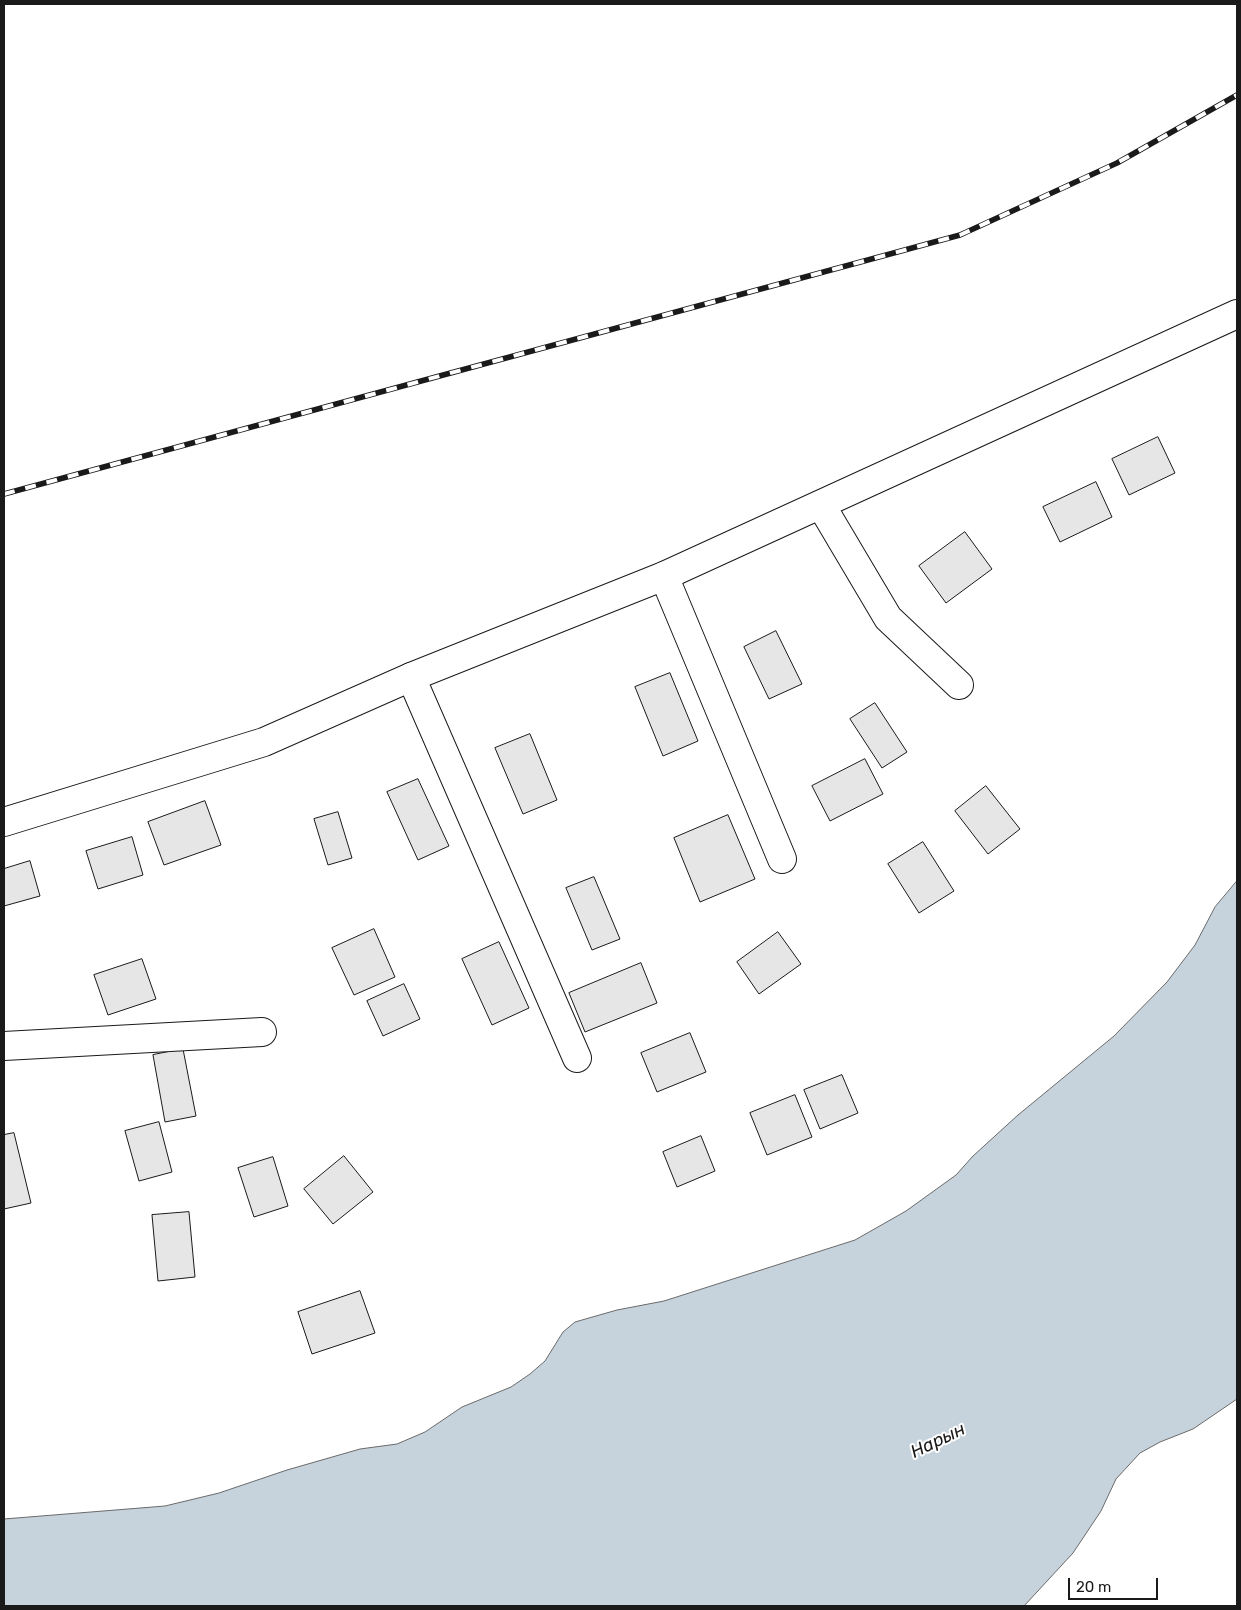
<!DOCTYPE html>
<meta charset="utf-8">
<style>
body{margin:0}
#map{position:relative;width:1241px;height:1610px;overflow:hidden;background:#fff;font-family:Rubik,sans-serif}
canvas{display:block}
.frame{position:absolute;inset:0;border:5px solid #1a1a1a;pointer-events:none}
.scale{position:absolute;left:1068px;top:1578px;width:90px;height:22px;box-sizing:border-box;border:2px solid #1a1a1a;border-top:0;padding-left:6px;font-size:15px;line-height:18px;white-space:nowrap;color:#1a1a1a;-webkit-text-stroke:4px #fff;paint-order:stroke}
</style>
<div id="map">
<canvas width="1241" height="1610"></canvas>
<div class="frame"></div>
<div class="scale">20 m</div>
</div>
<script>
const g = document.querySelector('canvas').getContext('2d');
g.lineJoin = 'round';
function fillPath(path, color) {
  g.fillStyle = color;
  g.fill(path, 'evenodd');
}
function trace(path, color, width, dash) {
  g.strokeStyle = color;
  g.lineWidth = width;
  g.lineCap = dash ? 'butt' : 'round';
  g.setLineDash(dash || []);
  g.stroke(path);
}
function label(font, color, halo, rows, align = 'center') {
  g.font = font + ' Rubik,sans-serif';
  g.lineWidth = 4;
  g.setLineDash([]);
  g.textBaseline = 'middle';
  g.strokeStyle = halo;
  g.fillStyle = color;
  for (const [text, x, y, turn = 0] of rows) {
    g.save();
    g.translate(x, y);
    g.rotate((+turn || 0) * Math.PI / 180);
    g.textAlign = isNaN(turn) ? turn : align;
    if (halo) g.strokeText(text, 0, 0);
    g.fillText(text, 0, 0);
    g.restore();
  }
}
const water = new Path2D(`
 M1237,881V1399L1193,1429L1160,1442L1140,1453L1116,1479L1101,1511L1073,1553L1024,1606H4V1519L165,1506L219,1493L287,1470L360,1449L397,1444L425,1432L462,1407L511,1387L530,1374L545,1361L563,1332L575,1322L617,1310L664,1301L855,1240L906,1211L956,1175L973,1156L1018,1115L1114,1036L1167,982L1195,945L1215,907Z`);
fillPath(water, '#c6d2dc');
trace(water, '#6a6a6a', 1);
const building = new Path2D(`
 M1158,437L1175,473L1129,495L1112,459Z
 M1096,482L1112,517L1060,542L1043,507Z
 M965,532L992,569L946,603L919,566Z
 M776,631L802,684L769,699L744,647Z
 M670,673L698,741L663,756L635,687Z
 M875,703L907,752L882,768L850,719Z
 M530,734L557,800L523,814L495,748Z
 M865,759L883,794L830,821L812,786Z
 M418,779L449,846L418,860L387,792Z
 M986,786L1020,829L988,854L955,811Z
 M205,801L221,845L164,865L148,822Z
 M338,812L352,858L328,865L314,819Z
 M728,815L755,879L700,902L674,838Z
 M132,837L143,875L98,889L86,851Z
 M923,842L954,891L919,913L888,864Z
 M30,861L40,896L4,906V869Z
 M594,877L620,939L592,950L566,888Z
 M374,929L395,977L354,995L332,948Z
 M778,932L801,964L759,994L737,962Z
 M499,942L529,1008L492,1025L462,959Z
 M142,959L156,999L108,1015L94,975Z
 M641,963L657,1003L585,1032L569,993Z
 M404,984L420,1019L383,1036L367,1001Z
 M690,1033L706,1072L657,1092L641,1053Z
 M183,1049L196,1116L165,1122L153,1055Z
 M842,1075L858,1113L820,1129L804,1090Z
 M795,1095L812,1137L767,1155L750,1113Z
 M159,1122L172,1172L139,1181L125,1131Z
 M14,1133L31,1203L4,1209V1135Z
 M701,1136L715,1171L677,1187L663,1152Z
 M344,1156L373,1192L333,1224L304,1189Z
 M273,1157L288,1206L254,1217L238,1168Z
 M189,1212L195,1277L158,1281L152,1215Z
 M360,1291L375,1333L312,1354L298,1312Z`);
fillPath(building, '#e6e6e6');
trace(building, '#1a1a1a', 1);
const minor = new Path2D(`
 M821,505L888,618L959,685
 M664,576L782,859
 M411,677L577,1058
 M4,1046L262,1032`);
const major = new Path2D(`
 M4,822L264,742L411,677L664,576L1237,314`);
trace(minor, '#1a1a1a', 30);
trace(major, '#1a1a1a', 30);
trace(minor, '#fff', 28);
trace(major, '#fff', 28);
const rail = new Path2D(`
 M4,494L960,235L1117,163L1237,95`);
trace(rail, '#1a1a1a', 5.5);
trace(rail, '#fff', 4, [11]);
label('italic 18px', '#1a1a1a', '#fff', [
 ["Нарын",938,1441,-26]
]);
</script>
